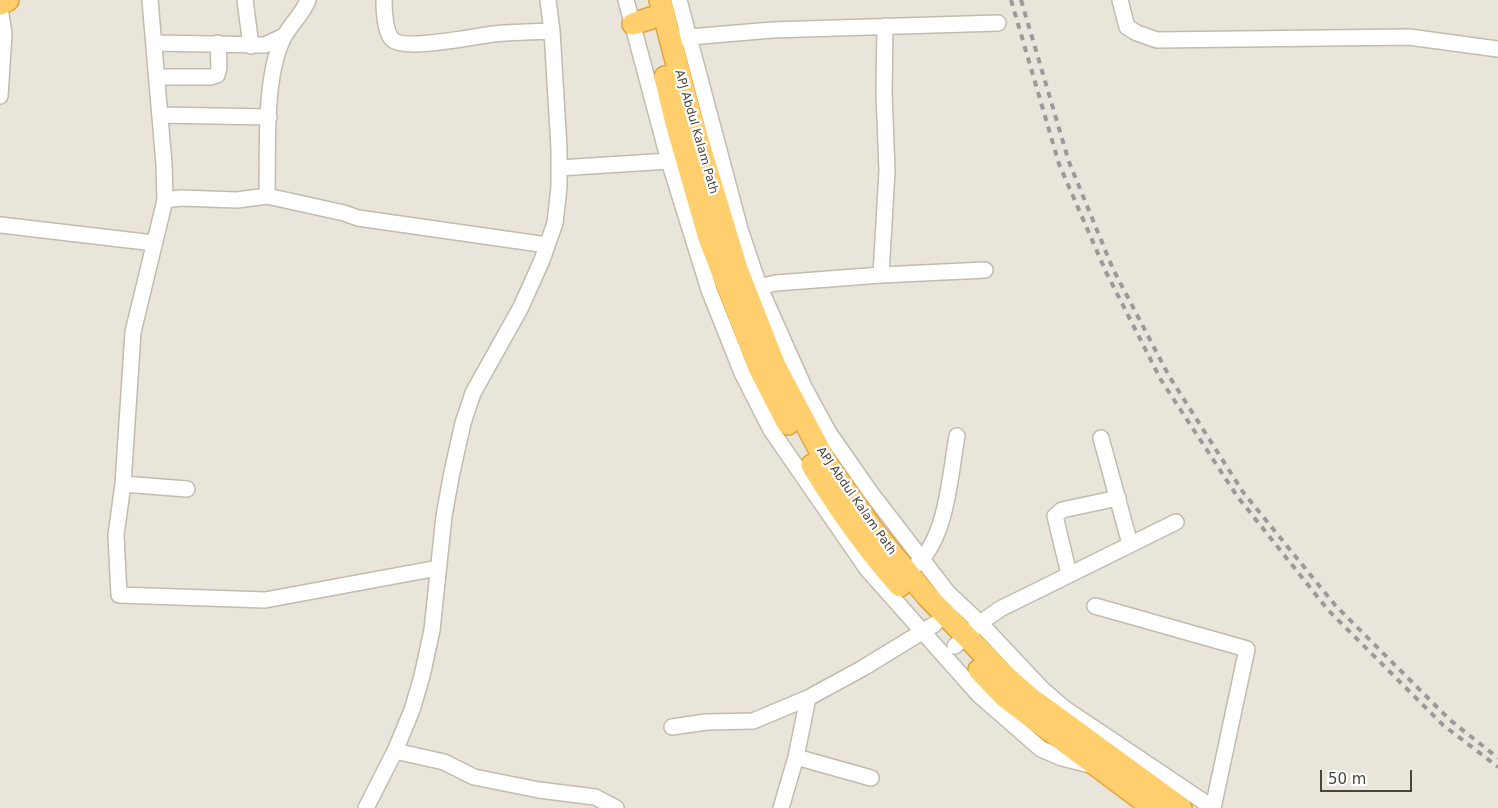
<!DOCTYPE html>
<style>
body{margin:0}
#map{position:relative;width:1498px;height:808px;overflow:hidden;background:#f6f3ec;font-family:"DejaVu Sans",sans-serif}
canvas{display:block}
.scale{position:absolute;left:1320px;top:770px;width:92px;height:22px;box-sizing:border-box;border:2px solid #4b4439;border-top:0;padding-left:6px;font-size:15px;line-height:18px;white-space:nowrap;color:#4b4439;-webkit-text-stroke:4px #fff;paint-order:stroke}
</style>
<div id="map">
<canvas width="1498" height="808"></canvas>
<div class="scale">50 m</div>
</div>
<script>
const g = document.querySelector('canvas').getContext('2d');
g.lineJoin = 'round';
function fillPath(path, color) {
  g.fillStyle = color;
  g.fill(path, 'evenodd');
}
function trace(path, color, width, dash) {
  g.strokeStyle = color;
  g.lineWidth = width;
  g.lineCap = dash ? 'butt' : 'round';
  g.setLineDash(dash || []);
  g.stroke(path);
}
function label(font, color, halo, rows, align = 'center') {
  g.font = font + ' "DejaVu Sans",sans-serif';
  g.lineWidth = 4.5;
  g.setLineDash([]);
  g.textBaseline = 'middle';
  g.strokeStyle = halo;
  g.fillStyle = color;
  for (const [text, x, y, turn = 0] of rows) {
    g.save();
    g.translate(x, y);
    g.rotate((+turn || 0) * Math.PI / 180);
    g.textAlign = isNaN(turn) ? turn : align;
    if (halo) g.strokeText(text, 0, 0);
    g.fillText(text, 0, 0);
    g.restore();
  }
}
fillPath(new Path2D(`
 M0,0H1498V808H0Z`), '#eae5da');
const minor = new Path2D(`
 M150,0L164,164L165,200L133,332L123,484L116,535L119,595L265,600L438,568
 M245,0L251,46
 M384,0C384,10 385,34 393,40C406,51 475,36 494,34C513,32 533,32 552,31
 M626,0L669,161L709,290L742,373L771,430L867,569L979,695L1041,749L1062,758L1090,765
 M679,0L740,229L759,286L804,387L829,433L871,493L948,593L980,623L1042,689L1064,708L1213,808
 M1120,0L1127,27L1137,33L1157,40L1409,37L1498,49
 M0,8L4,34L0,96
 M678,38L772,30L998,23
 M154,43L265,45L284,36
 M157,77H211L217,75L219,68L218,43
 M160,115L269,117
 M559,168L669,161
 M267,196C268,152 264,83 281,43C287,27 302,16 308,0
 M165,200L181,198L237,200L267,196L344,213L358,218L547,245
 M0,225L154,243
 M881,275L887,171L884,92L885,26
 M751,289L776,283L881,275L985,270
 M1101,438L1130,544
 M123,484L187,489
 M917,564C947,537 950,475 957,436
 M1069,574L1055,516L1062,510L1118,498
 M1095,606L1247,649L1213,808
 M955,646L980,623L1000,609L1176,522
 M672,727L706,722L753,721L808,698
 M395,751L444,762L474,777L539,790L595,797L616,808
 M796,757L871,778
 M366,808L395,751L412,710L422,676L432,630L444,516L452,472L463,423L473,393L521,307L542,260L555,223L559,187V148L552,31L548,0
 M781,808L796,757L808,698L863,668L935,624`);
const highway = new Path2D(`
 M660,0L690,114L737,269L775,366L827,464L875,533L926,595L1004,675L1029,697L1181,808
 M0,4L8,0
 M633,24L651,18
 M665,77L676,123L709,238L761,372L788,424
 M812,465C838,508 867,549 900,586
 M979,670L1005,697L1153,808`);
trace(minor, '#c2bbae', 18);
trace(highway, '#e0a43c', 24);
trace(minor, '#fff', 15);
trace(highway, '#ffcf6e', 21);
trace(new Path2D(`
 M1011,0L1059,164L1106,272L1161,380L1237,496L1328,610L1443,725L1498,767
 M1021,0L1069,162L1113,269L1169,376L1243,492L1335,605L1450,720L1498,758`), '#9a9a9a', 4, [6, 6]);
label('12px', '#4b4439', '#fff', [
 ["APJ Abdul Kalam Path",696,132,74],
 ["APJ Abdul Kalam Path",856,501,55]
]);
</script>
